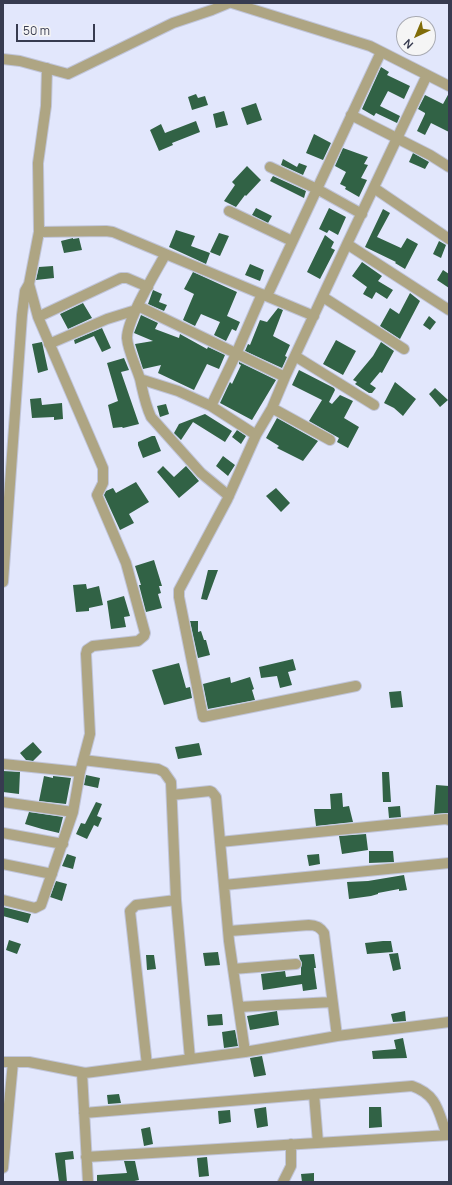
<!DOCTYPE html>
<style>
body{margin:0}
#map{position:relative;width:452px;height:1185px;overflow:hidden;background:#e2e7fc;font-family:Manrope,sans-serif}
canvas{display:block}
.frame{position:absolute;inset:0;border:4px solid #373b50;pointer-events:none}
.north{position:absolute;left:396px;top:16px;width:40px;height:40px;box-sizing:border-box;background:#f5f5f5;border:1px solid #a9abb3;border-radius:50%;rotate:224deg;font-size:11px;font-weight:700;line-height:16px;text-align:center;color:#373b50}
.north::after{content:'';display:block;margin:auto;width:14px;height:18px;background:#806c08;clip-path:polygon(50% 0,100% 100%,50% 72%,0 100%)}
.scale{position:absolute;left:16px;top:24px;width:79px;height:18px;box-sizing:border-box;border:2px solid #373b50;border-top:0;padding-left:5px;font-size:12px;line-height:14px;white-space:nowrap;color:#373b50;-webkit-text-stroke:3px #f5f5f5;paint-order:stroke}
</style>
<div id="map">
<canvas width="452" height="1185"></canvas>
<div class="frame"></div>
<div class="north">N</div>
<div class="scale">50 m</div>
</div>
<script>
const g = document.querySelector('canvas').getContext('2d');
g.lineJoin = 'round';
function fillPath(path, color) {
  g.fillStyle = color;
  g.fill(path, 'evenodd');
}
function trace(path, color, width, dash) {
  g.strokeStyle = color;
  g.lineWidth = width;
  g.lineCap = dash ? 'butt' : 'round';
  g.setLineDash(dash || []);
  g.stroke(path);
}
fillPath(new Path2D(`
 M381,67L389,72L387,75L410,86L404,99L388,91L380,106L400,116L397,123L376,113L374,116L362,109Z
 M449,93V132L431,123L425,135L417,131L425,114V113L418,109L425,95L443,104Z
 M196,94L198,98L205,96L208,105L192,110L188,97Z
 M256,103L262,120L247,125L241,108Z
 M224,111L228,125L216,128L213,114Z
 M196,121L200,132L172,143L173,145L159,151L150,130L161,124L165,133Z
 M314,134L331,143L323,160L306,153Z
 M343,148L368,157L364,164L368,165L361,178L367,180L359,197L345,189L346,187L340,184L346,172L335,166Z
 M413,153L429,162L425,169L409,162Z
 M283,159L297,167L299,163L307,166L303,175L281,165Z
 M247,166L261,180L246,196L245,195L236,207L224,201L235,185L232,182Z
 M273,176L306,191L304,198L270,181Z
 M256,208L272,216L268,223L252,215Z
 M329,208L346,217L338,235L329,230L327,233L319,229Z
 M383,209L390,213L377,237L401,248L407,238L418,244L405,269L395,263L396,262L365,247Z
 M176,230L195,236L191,246L210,253L206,264L169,247Z
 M219,233L229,236L220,256L210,252Z
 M325,235L334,242L331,248L335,250L320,279L307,272Z
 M73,238V239L79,238L82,250L64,253L61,241Z
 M439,241L446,245L441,258L433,254Z
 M362,262L382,276L378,281L393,290L387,299L376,292L372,299L363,294L367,287L352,276Z
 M250,264L264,270L260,281L245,275Z
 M53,266L54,278L36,280L39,267Z
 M443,270L449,274V288L437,280Z
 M193,272L237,292L227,316L240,322L236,331L232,329L226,341L214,335L220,322L201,314L195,326L183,320L194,294L184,289Z
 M153,290L162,294L159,302L167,305L164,311L148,304Z
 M410,293L420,301L400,339L380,326L390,308L399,314Z
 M83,303L92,318L68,329L60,314Z
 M278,308L283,310L273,336L290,345L285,356L287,357L282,368L245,351L248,344L250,345L260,320L267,322Z
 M141,315L158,323L155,329L179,338L180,334L207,349L208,347L225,355L219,369L207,364L194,390L158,373L161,365L143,369L135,344L153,341L134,333Z
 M429,316L436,322L430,330L423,325Z
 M102,328L111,348L102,352L94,336L75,344L74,340Z
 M336,340L356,351L343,375L323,364Z
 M42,342L48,370L38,373L32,344Z
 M381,342L394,351L382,373L380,372L370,384L376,388L372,393H369L355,384L357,382L353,380L373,356Z
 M124,358L129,370L121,372L139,424L123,428L122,427L113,428L108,405L118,401L107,363Z
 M239,362L276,380L252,420L220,403L230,382L232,384L241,365L239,364Z
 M299,370L334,388L335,390L329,402L332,404L340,395L353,401L344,418L359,427L348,448L337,442L339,438L309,421L322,400L292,385Z
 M395,382L416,399L403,416L394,408L384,403Z
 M435,388L448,400L440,407L429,394Z
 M41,398L42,405L62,403L63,419L54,420V417L32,418L30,399Z
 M166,404L169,414L160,417L157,406Z
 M205,414L232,431L225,442L193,422L181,440L174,433L179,424Z
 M277,418L318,441L303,461L277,448L279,446L266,438Z
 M237,430L246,436L241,444L232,437Z
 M152,436H155L161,451L143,458L138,445V442Z
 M223,456L235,465L228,476L216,466Z
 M163,466L174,477L186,466L199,481L179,498L157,472Z
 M136,482L149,502L129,514L134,523L120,530L104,495L106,491L113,488L116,493Z
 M276,488L290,503L281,512L266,496Z
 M154,560L162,586H159L161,593L158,594L162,608L146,612L139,585H141L135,566Z
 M208,570H218L207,600L201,599Z
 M86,584L87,589L99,586L103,605L89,608V611L76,612L73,585Z
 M124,596L130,616L124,617L126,627L111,629L107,601Z
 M190,621H198V632L201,631L204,640H206L210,655L198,658Z
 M293,659L296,670L288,672L292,685L280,688L277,676L261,678L259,667Z
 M179,663L186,688L190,687L192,698L164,705L152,670Z
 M230,677L231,683L250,677L254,689L252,690L255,700L208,709L203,684Z
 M401,691L403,707L391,708L389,692Z
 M33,742L42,752L33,761L26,760L20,753Z
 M199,743L202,755L178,759L175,747Z
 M3,771L20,772L19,794L3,792Z
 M382,772H389L391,802H383Z
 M86,775L100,778L98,788L84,785Z
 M44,776L53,778V776L71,778L66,804L39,801Z
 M436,785L449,786V813L434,814Z
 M342,793L343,807L349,806L353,822L316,826L314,809H331L330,794Z
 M96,802L102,804L97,816L102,818L98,827L94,825L87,839L76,834L81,823L85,824Z
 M400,806L401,817L389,818L388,807Z
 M29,812L63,817L59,833L42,829L25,824Z
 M366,834L368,850L342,854L339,836Z
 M369,851H393L394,862L369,863Z
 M67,854L76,857L73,869L62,866Z
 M319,854L320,864L309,866L307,855Z
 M404,875L407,890L399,891V889L378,893V894L371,896L349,899L347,882L368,881Z
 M56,881L67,884L62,901L50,897Z
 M3,907L31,914L28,923L3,916Z
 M9,940L21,944L17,954L6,950Z
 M383,941H391L393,952L367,954L365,943Z
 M218,952L220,965L205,966L203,953Z
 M398,953L401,969L393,971L389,954Z
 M314,954L316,968H314L317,989L303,991L302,984L263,990L261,974L285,971L286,977L301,975V968L302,963L300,959L299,955Z
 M146,955H154L156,969L147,970Z
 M277,1011L279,1025L250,1030L247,1016Z
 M405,1011L406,1021L393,1022L391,1014Z
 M222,1014L223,1025L208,1026L207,1015Z
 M235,1030L238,1046L224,1048L222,1032Z
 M403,1038L407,1058L373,1059L372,1051L396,1049L394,1040Z
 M262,1056L266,1075L254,1077L250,1058Z
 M119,1094L121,1103L108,1104L107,1095Z
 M266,1107L268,1126L257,1128L254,1109Z
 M369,1107H381L382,1127L369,1128Z
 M230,1110L231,1122L219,1124L218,1111Z
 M150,1127L153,1144L144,1146L141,1129Z
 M73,1151L74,1159L65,1160L67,1182H59L55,1153Z
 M207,1157L209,1176L199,1177L197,1158Z
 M124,1161H135L139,1180L130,1182H97V1175L127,1173Z
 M314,1173V1182H302L301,1174Z`), '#316245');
const minor = new Path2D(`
 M232,3L370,46L449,86
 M3,59L20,61L68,74L173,23L212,10L229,3
 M351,115L430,155L449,167
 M270,167L317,189L362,214
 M374,188L449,239
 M229,211L292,241
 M39,232L106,231L113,232L314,316
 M347,244L449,310
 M165,255C155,273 127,319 127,338C128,351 136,366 140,379C143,392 145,404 151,417L201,473L229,496
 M267,296L381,52
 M323,297L404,349
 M138,306L285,377
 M38,317L121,278H127L148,287
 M49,344L107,319L136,310
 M295,356L374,405
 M140,379L178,391L211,406L256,435
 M211,406L236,354L262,294
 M272,408L330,440
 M3,582L22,315L25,291L29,284
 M356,686L203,717L179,597V590L227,500L256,435L272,408L285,377L347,244L427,75
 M83,760L158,769L164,772L171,782L176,900L190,1059
 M3,764L80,772
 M172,795L210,791L212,792L216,797L229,941L245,1052
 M3,802L73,812
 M3,833L63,844
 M220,842L446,819L449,820
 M3,864L52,874
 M224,885L449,863
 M3,900L35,908L41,905L73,812L80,772L90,734L86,654L87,650L93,646L138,641L144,636L145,633L126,563L97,495L103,483V468L38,317L29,284L39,232L38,163L46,106L47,68
 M229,931L309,925C316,925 320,927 324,933L337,1036
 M233,969L296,964
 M239,1007L332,1002
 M3,1062H29L85,1073L245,1052L337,1036L449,1022
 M147,1065L130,911L136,905L176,900
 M82,1073L88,1182
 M314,1094L318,1143
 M84,1113L412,1086C438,1095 438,1112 447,1135
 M86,1157L449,1135
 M3,1168L13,1062
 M283,1182L291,1166V1144`);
trace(minor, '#c0c5da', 12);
trace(minor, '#aea583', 10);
</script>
